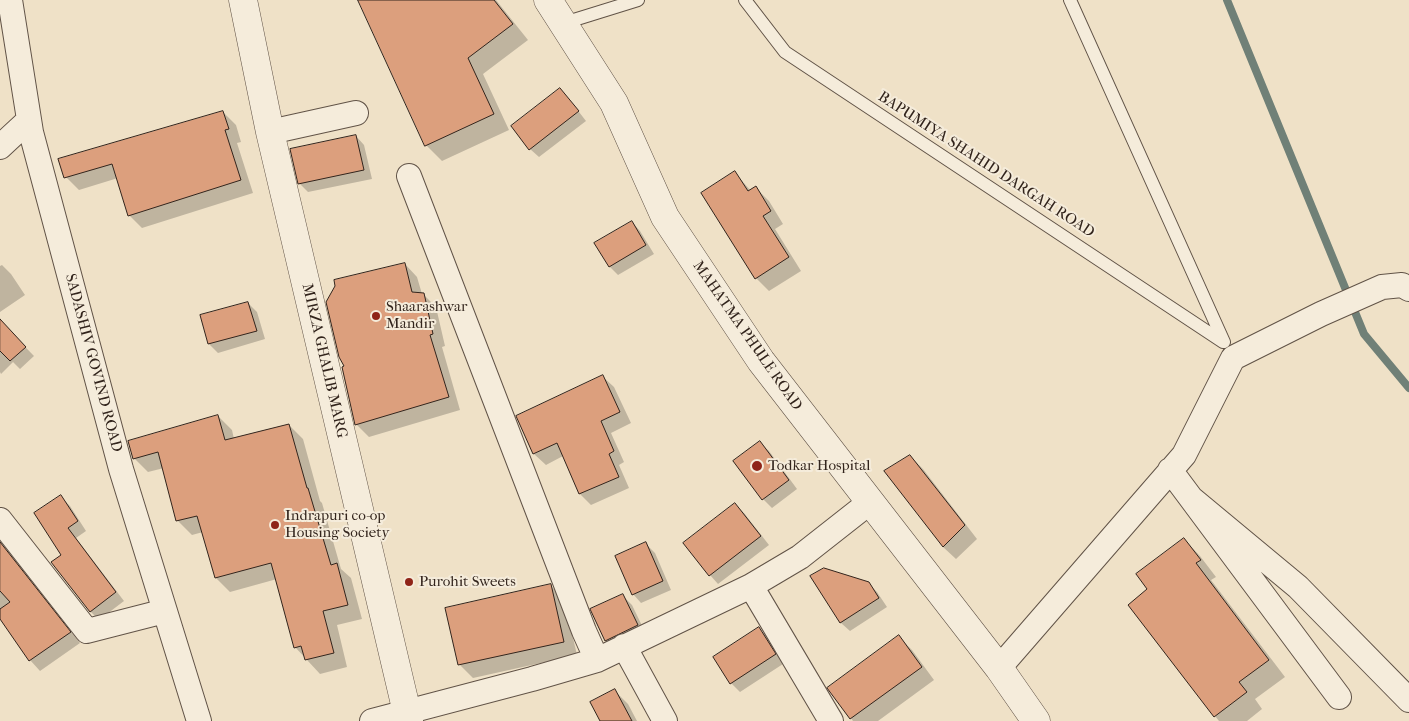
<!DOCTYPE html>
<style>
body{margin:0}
canvas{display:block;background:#efe1c7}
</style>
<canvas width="1409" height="721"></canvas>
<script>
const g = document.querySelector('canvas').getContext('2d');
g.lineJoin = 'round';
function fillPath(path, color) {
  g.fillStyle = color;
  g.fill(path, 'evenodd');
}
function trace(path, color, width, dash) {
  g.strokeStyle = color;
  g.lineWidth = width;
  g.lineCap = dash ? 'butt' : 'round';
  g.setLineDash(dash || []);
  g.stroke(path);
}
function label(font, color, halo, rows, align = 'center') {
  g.font = font + ' "IM FELL French Canon",serif';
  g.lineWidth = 4;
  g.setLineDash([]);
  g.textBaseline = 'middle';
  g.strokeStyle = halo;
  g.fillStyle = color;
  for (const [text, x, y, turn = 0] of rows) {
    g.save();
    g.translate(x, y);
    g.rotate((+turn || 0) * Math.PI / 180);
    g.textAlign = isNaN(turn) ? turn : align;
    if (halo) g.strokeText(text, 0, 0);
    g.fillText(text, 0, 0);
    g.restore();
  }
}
fillPath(new Path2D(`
 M359,0H496L528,40L483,74L509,130L442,161L426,145Z
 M560,90L569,99L586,121L539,157L530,149Z
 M223,112L236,125L241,142L237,143L253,193L142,228L129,215L118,178L79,190L66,177Z
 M356,136L364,145L372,179L308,192L300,184Z
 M735,173L751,191L756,188L769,201L783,224L775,229L801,271L769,291L756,278Z
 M632,222L640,231L654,254L618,275L610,267L596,243Z
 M405,264L417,277L422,294H423L436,307L445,346L442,347L460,410L369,437L356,424Z
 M2,265L11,274L25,295L0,312V266Z
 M248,303L257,312L265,339L218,353L209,344L202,316Z
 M2,323L34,356L20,369L13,362L1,374L0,372V325Z
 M602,376L614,387L631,423L611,433L624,462L619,465L629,488L591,505L580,494L563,456L546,465L534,454L518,417Z
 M218,416L232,430L234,439L289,425L303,439L320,501L322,503L341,569L351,578L362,619L337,625L347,667L320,674L295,647L277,579L230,592L216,578L203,532L192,535L178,521L164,468L148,472L134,458Z
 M760,443L769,451L797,489L772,508L763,499Z
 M910,456L923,469L977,539L956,559L943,547L886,471Z
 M61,497L70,506L86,531L76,538L124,601L99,620L90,611L63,555Z
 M735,505L744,513L769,545L718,584L710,575Z
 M1184,539L1200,556L1216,577L1211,580L1285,677L1255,699L1262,709L1247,721H1219L1215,716L1149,589Z
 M0,540L80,643L40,671L30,660L0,616Z
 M646,544L655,553L671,590L641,603L633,594Z
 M812,577L868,583L877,592L887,607L850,631L841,623Z
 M551,586L564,599L577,655L473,678L460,665L447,609Z
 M623,596L632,605L646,634L615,649L606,640Z
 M759,629L768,637L783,664L740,692L731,683Z
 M899,637L912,650L934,680L878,721H853L829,688Z
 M615,691L628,704L637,721H602Z`), '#0003');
trace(new Path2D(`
 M1227,0L1364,334L1409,388`), '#708077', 8);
const building = new Path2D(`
 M358,0H494L513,24L468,58L494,114L425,146Z
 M560,88L579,111L529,150L511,126Z
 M223,111L229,129L225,130L241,180L128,216L112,164L64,178L58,159Z
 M356,135L364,170L298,184L290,149Z
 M735,171L748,191L756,186L771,211L763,216L789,257L755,279L701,193Z
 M632,221L646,245L609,267L594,243Z
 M405,263L412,292L424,293L433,334L430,335L449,397L355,425L342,367L344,366L339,357L326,302L335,286L334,280Z
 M248,302L257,331L208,344L200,315Z
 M0,319L26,347L10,361L0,351Z
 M603,375L620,412L601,421L614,451L609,454L619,477L579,494L557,443L533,454L516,416Z
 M218,415L225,440L289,424L307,488H308L331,565L337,563L348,605L323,611L334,653L305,660L301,646L294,648L271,563L215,578L197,516L176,521L158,452L133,459L128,441Z
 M760,441L789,480L762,500L733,461Z
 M910,455L965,525L943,547L884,471Z
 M61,495L78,521L68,528L116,592L90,612L51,562L61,555L34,513Z
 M735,503L761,536L709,576L683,543Z
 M1184,538L1201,560L1196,563L1269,660L1239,682L1247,692L1214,717L1128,605L1147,589L1136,574Z
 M0,542L71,632L29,661L0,619V609L10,602L0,591Z
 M646,542L663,581L632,595L615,556Z
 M824,568L869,582L879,598L840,623L810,576Z
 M551,584L564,642L458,665L445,608Z
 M623,594L638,625L605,641L590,609Z
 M759,627L776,654L730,684L713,657Z
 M899,635L922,667L850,719L827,688Z
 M615,689L632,721H600L590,702Z`);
fillPath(building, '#dc9f7d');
trace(building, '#32241c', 1);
const service = new Path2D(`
 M745,0L785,52L1223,342
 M1070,0L1224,342
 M564,23L638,0`);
const minor = new Path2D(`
 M10,0L31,132L121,469L199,721
 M270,132L356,113
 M0,147L29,120
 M409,176L584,631L597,660
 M1170,470L1339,697
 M1192,499L1298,587L1409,700
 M0,520L87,631L165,611
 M751,586L831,721
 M624,646L665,721
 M999,668L1184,455L1233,358L1321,314L1382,287L1402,285L1409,289
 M372,721L532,679L597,660L751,586L800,557L870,502`);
const tertiary = new Path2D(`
 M243,0L270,132L409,721
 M548,0L614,103L665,217L761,361L999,668L1036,721`);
trace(service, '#615347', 14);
trace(minor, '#615347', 26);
trace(tertiary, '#615347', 29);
trace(service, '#f5ecdb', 12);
trace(minor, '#f5ecdb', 24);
trace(tertiary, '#f5ecdb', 28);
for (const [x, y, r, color] of [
 [376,316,5,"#8f2418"],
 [757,466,6,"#8f2418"],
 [275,525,5,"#8f2418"],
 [409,582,5,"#8f2418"]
]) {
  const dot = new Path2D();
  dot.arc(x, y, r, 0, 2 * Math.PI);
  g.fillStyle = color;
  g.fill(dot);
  trace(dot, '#f5ecdb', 2);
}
label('15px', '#32241c', '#f5ecdb', [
 ["BAPUMIYA SHAHID DARGAH ROAD",986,165,33],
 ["MAHATMA PHULE ROAD",747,336,55],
 ["MIRZA GHALIB MARG",324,361,77],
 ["SADASHIV GOVIND ROAD",93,363,75]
]);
label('15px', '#32241c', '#f5ecdb', [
 ["Shaarashwar",386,307],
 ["Mandir",386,324],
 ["Todkar Hospital",768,466],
 ["Indrapuri co-op",285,516],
 ["Housing Society",285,533],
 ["Purohit Sweets",419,582]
], 'left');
</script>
